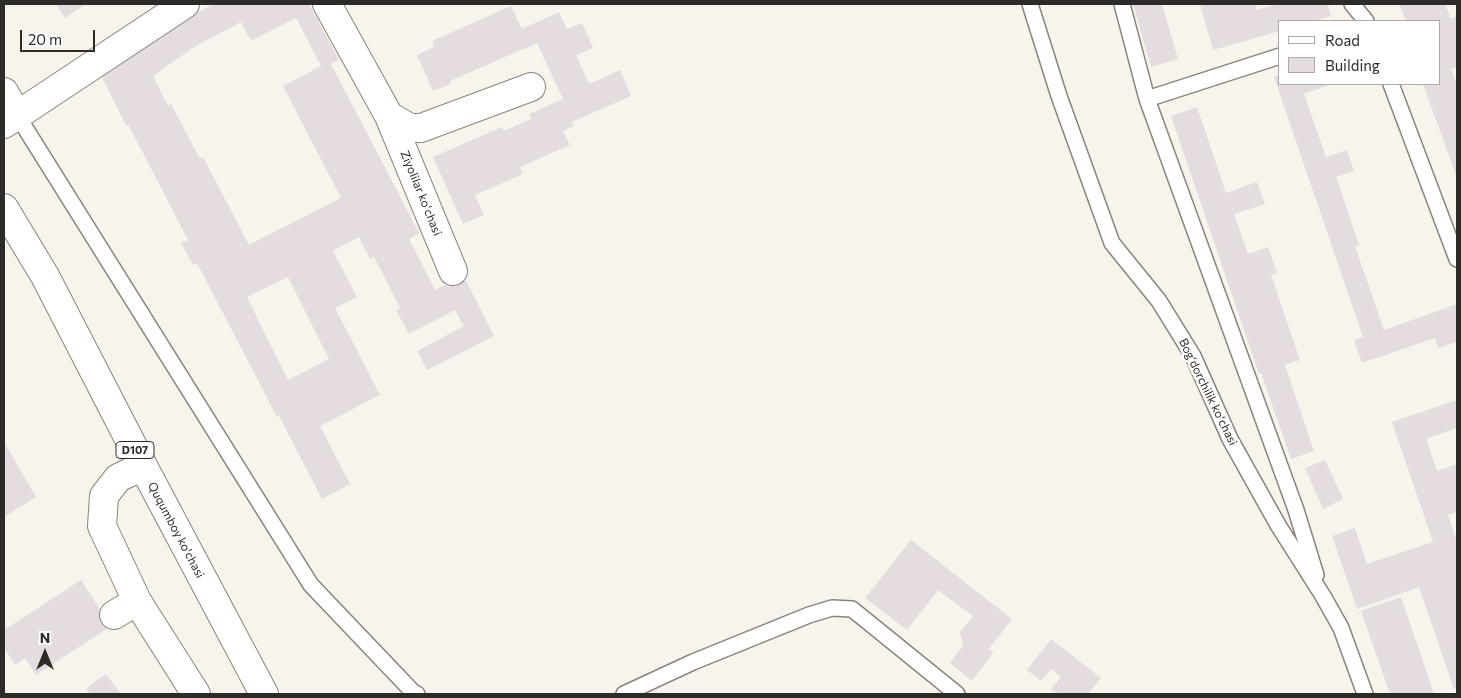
<!DOCTYPE html>
<meta charset="utf-8">
<style>
body{margin:0}
#map{position:relative;width:1461px;height:698px;overflow:hidden;background:#f8f3eb;font-family:Commissioner,sans-serif}
canvas{display:block}
.frame{position:absolute;inset:0;border:5px solid #2d2b28;pointer-events:none}
.legend{position:absolute;left:1278px;top:20px;width:162px;height:65px;box-sizing:border-box;background:#fff;border:1px solid #abaaa9;margin:0;padding:6px 9px;list-style:none;font-size:15px;color:#2d2b28}
.legend li{display:flex;align-items:center;gap:10px;height:25px}
.legend b{width:25px;border:1px solid #abaaa9}
.north{position:absolute;left:20px;top:628px;width:50px;height:50px;-webkit-text-stroke:4px #fff;paint-order:stroke;rotate:0deg;font-size:14px;font-weight:700;line-height:20px;text-align:center;color:#2d2b28}
.north::after{content:'';display:block;margin:auto;width:18px;height:22px;background:#2d2b28;clip-path:polygon(50% 0,100% 100%,50% 72%,0 100%)}
.scale{position:absolute;left:20px;top:30px;width:75px;height:22px;box-sizing:border-box;border:2px solid #2d2b28;border-top:0;padding-left:6px;font-size:15px;line-height:18px;white-space:nowrap;color:#2d2b28;-webkit-text-stroke:4px #fff;paint-order:stroke}
</style>
<div id="map">
<canvas width="1461" height="698"></canvas>
<div class="frame"></div>
<ul class="legend">
<li><b style="height:6px;background:#fff"></b>Road</li>
<li><b style="height:14px;background:#e5dcdf"></b>Building</li>
</ul>
<div class="north">N</div>
<div class="scale">20 m</div>
</div>
<script>
const g = document.querySelector('canvas').getContext('2d');
g.lineJoin = 'round';
function fillPath(path, color) {
  g.fillStyle = color;
  g.fill(path, 'evenodd');
}
function trace(path, color, width, dash) {
  g.strokeStyle = color;
  g.lineWidth = width;
  g.lineCap = dash ? 'butt' : 'round';
  g.setLineDash(dash || []);
  g.stroke(path);
}
function label(font, color, halo, rows, align = 'center') {
  g.font = font + ' Commissioner,sans-serif';
  g.lineWidth = 5;
  g.setLineDash([]);
  g.textBaseline = 'middle';
  g.strokeStyle = halo;
  g.fillStyle = color;
  for (const [text, x, y, turn = 0] of rows) {
    g.save();
    g.translate(x, y);
    g.rotate((+turn || 0) * Math.PI / 180);
    g.textAlign = isNaN(turn) ? turn : align;
    if (halo) g.strokeText(text, 0, 0);
    g.fillText(text, 0, 0);
    g.restore();
  }
}
fillPath(new Path2D(`
 M56,4H86L65,18Z
 M214,4H309L339,60L331,64L419,233L409,239L435,290L463,275L494,336L427,370L417,351L464,326L455,310L409,334L396,310L400,308L374,257L370,259L359,237L333,251L357,297L335,308L380,395L320,426L350,484L322,499L279,416L277,417L197,263L193,265L181,243L188,240L129,126H126L101,75L180,21ZM296,18L321,66L283,86L341,198L249,245L203,157L200,159L171,104L168,106L153,76L194,47L241,22L251,41ZM288,277L329,359L288,380L247,297Z
 M1133,4H1162L1178,59L1151,67Z
 M1200,4H1255L1256,10L1278,4H1328L1331,16L1314,21H1280V31L1213,50Z
 M1399,4H1445L1451,19L1457,16V67L1451,69L1457,85V178L1423,84H1440V21H1406Z
 M511,6L522,29L559,12L567,29L582,23L593,48L576,55L589,84L620,70L631,96L572,122L574,126L563,131L570,145L520,167L523,174L475,195L484,215L463,224L433,157L502,127L504,131L531,119L529,114L563,99L537,43L450,81L451,84L433,91L417,55L434,47L432,41Z
 M1280,75V84H1331L1304,94L1326,157L1347,150L1354,171L1336,177L1359,245L1355,246L1384,330L1457,304V342L1438,348L1435,338L1362,363L1354,340L1363,337L1274,77Z
 M1197,107L1226,193L1257,182L1265,204L1234,214L1248,254L1268,247L1277,273L1271,275L1300,360L1285,365L1314,451L1291,459L1261,373L1259,374L1171,116Z
 M1457,400V428L1426,439L1437,471L1457,464V511L1448,515L1457,541V688L1454,689L1419,587L1357,609L1332,536L1355,528L1367,564L1433,542L1392,422Z
 M4,442L36,497L4,517Z
 M1325,460L1343,499L1323,509L1305,468Z
 M911,540L1012,619L989,649L993,653L972,681L950,663L963,646L960,632L973,616L938,590L907,630L865,598Z
 M81,580L111,626L36,675L25,658L15,665L4,648V630Z
 M1401,597L1434,694H1390L1361,611Z
 M1051,639L1101,678L1088,694H1058L1051,689L1061,677L1051,669L1041,681L1027,670Z
 M106,674L121,694H90L86,688Z`), '#e5dcdf');
const lane = new Path2D(`
 M1030,4L1059,96L1112,243L1159,301L1193,356L1230,439L1278,525L1323,596L1341,628L1365,694
 M1122,4L1147,99L1296,510L1316,575
 M1352,4L1366,21
 M1391,84L1457,259
 M1147,99L1280,56
 M17,115L311,585L413,692L417,694
 M624,694L693,662L809,615L832,608L852,609L957,694`);
const street = new Path2D(`
 M327,4L389,116L410,128H421L531,87
 M4,92L17,115
 M389,116L453,271
 M4,124L185,4
 M143,466L118,478L104,496L102,526L137,601L196,694
 M114,615L137,601`);
const primary = new Path2D(`
 M4,208L45,276L143,466L264,694`);
trace(lane, '#88847d', 18);
trace(street, '#88847d', 30);
trace(primary, '#88847d', 30);
trace(lane, '#fff', 15);
trace(street, '#fff', 28);
trace(primary, '#fff', 28);
for (const [x, y, w] of [
 [135,450,38]
]) {
  const box = new Path2D();
  box.roundRect(x - w / 2, y - 8.5, w, 17, 4);
  g.fillStyle = '#fff';
  g.fill(box);
  trace(box, '#2d2b28', 1);
}
label('bold 11px', '#2d2b28', null, [
 ["D107",135,450]
]);
label('12px', '#2d2b28', '#fff', [
 ["Ziyolilar koʻchasi",421,193,68],
 ["Bogʻdorchilik koʻchasi",1208,392,64],
 ["Ququmboy ko'chasi",176,530,62]
]);
</script>
